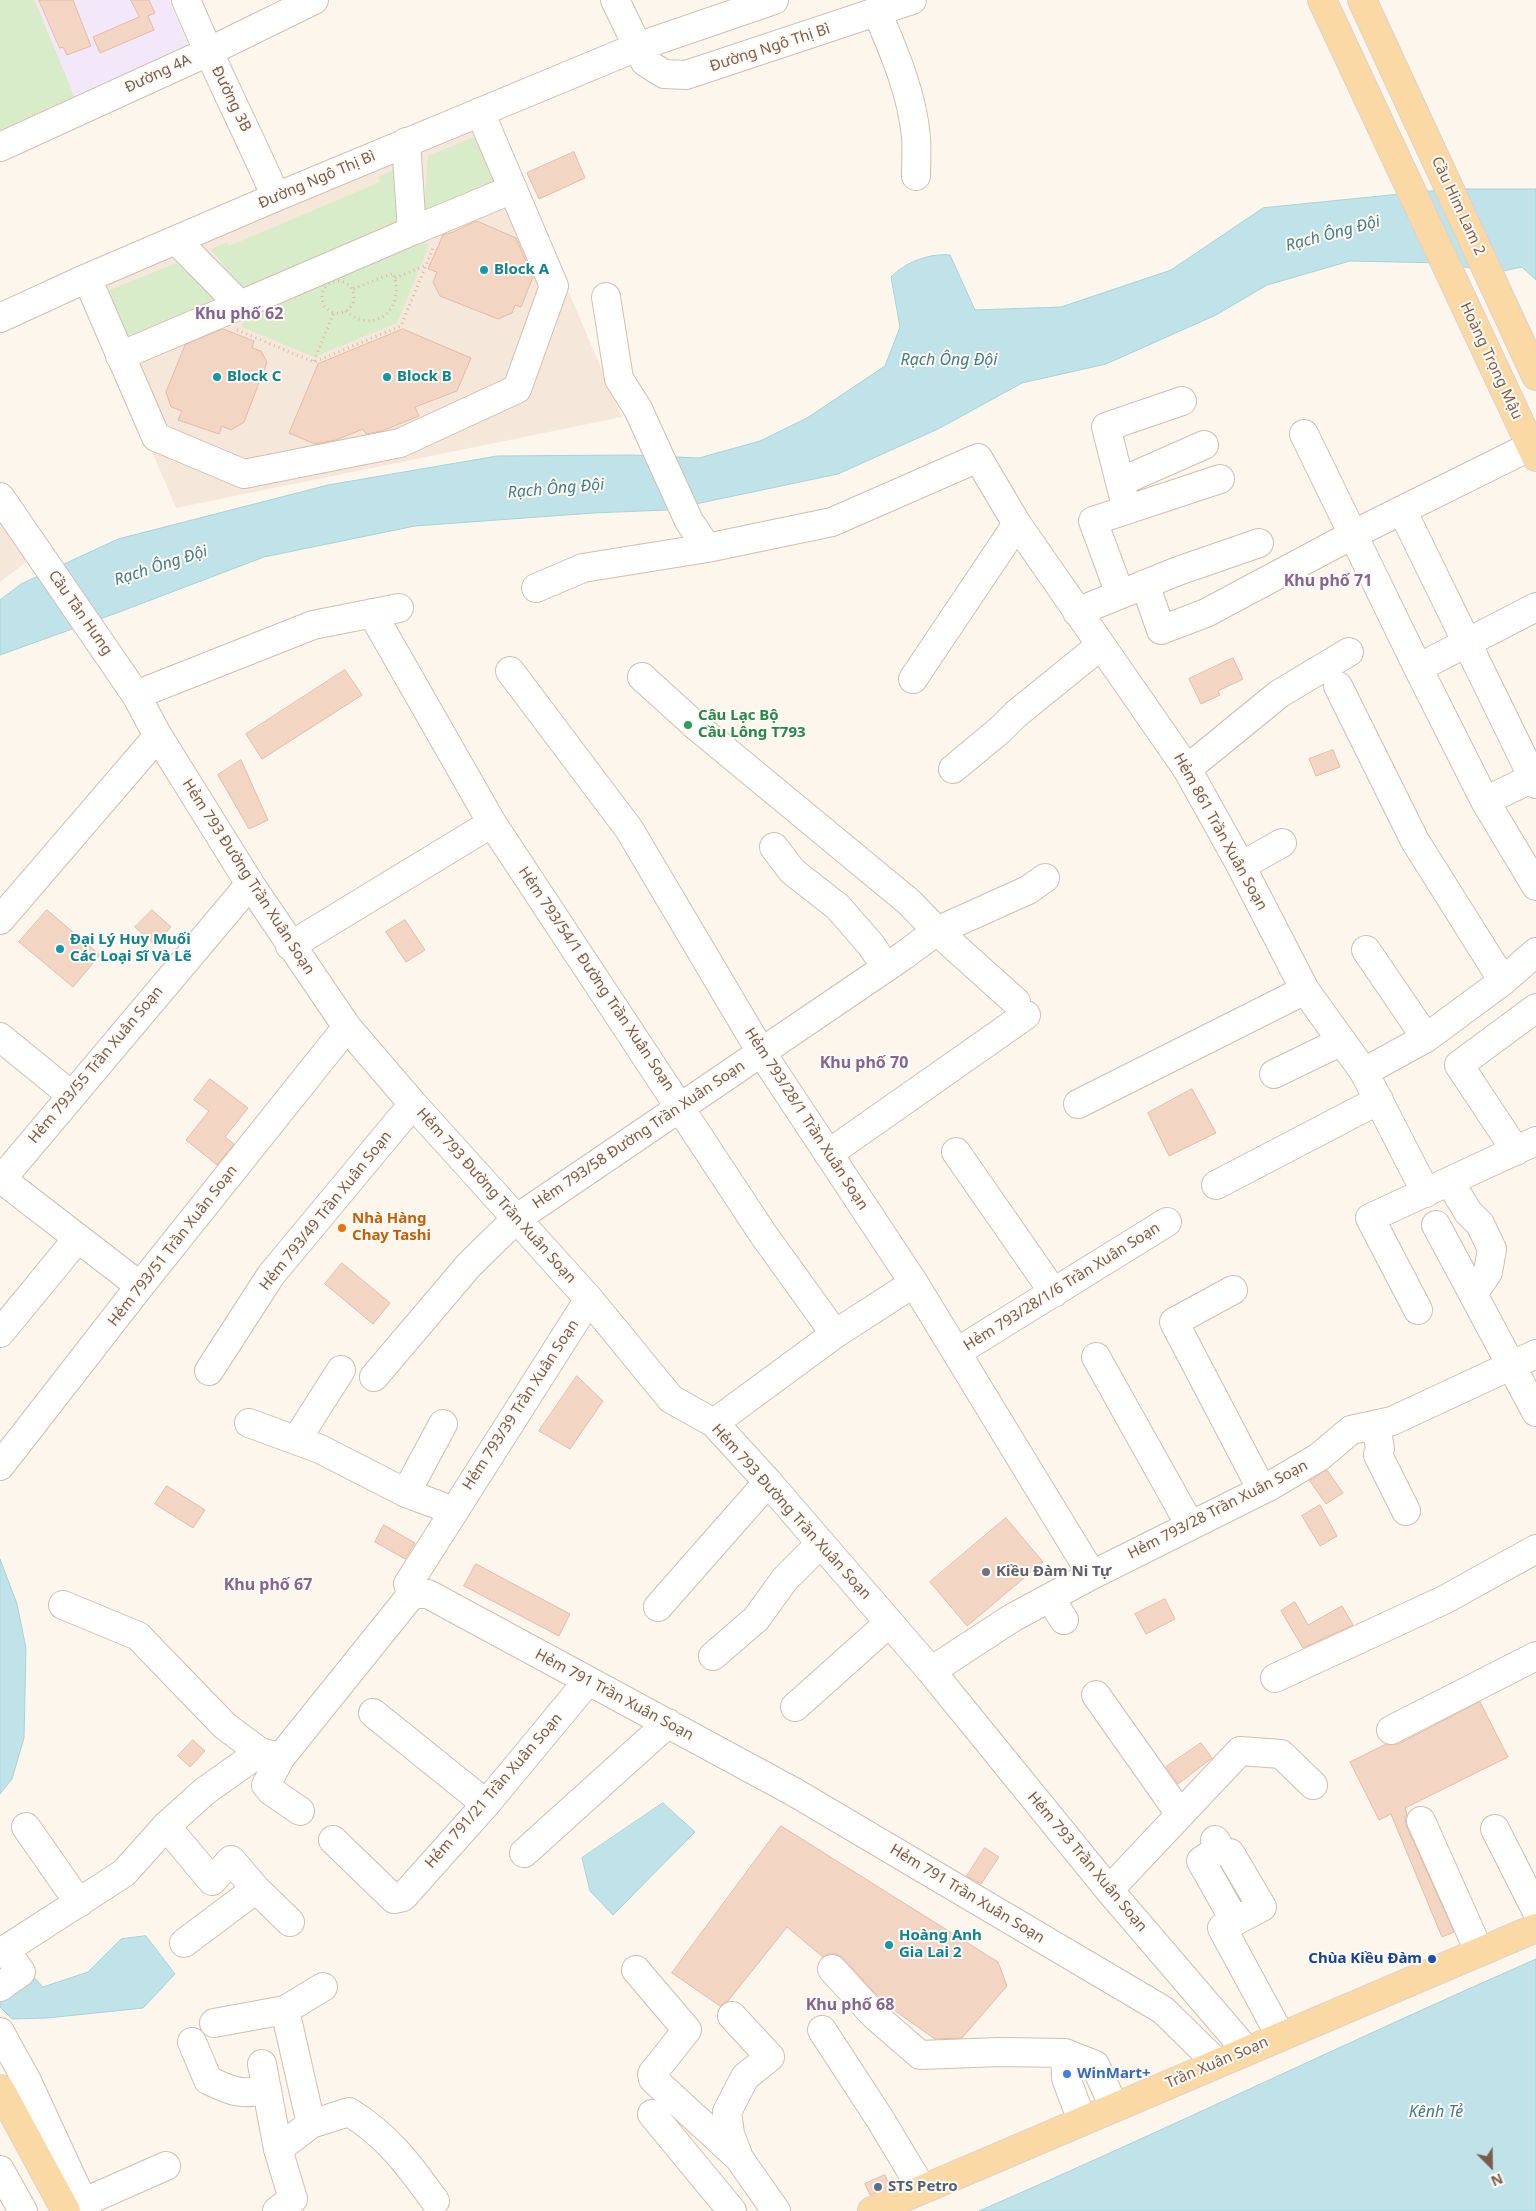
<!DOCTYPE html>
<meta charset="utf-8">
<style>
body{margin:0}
#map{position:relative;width:1536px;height:2211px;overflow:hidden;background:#fdf6ec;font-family:"Noto Sans",sans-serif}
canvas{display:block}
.north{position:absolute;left:1466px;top:2141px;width:50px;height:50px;-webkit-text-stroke:4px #fffaf3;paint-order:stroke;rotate:157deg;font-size:14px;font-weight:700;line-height:20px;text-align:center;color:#7a5c4d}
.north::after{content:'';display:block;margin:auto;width:18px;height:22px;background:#7a5c4d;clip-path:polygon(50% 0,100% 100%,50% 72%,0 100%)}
</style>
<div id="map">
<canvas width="1536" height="2211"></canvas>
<div class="north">N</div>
</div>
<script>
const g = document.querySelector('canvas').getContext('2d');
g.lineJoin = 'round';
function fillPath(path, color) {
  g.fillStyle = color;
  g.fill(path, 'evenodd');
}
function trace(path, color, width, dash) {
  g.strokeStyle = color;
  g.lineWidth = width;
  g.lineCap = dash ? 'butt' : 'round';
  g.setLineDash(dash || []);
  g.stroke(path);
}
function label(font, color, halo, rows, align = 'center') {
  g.font = font + ' "Noto Sans",sans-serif';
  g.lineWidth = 4;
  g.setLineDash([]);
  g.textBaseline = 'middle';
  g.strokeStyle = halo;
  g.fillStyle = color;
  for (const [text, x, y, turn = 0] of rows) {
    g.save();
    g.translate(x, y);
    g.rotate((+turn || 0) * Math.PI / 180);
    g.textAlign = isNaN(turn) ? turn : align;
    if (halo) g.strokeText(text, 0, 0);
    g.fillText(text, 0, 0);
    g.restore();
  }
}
fillPath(new Path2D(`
 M494,117L622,417L176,508L83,290Z
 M0,516L29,560L0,582Z`), '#f5e8da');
fillPath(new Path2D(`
 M35,0H169L189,47L75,98Z`), '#f3e8fa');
fillPath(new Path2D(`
 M0,0H35L75,98L0,131Z
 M484,133L503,178L426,215L424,211L428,156Z
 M393,170L398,221L395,229L248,291L240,287L211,249L227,242L229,246L380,182L378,177Z
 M416,238L429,245L397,323L314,357L242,327L248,309Z
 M176,263L219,301L127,342L100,294Z`), '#d8ecc9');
const water = new Path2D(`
 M1451,189H1536V280L1522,267L1494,273L1445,263L1350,261L1267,285L1216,315L1106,364L1022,383L938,429L838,474L667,510L593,513L415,526L264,557L122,611L0,655V600L21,584L118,539L328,485L497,456L632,455L699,458L760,441L807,418L885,366L900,327L891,277C906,262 929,253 950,255L975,310L1061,307L1171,270L1263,208Z
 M0,1559L17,1604L26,1648L24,1738L12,1779L0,1794Z
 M663,1803L695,1832L613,1915L590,1891L582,1858Z
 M146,1936L175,1974L143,2008L47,2018L12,2019L0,2007V1949L18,1960L43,1987L88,1972L121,1939Z
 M1536,1959V2211H979C1166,2130 1349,2041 1536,1959Z`);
fillPath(water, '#bfe3e8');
trace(water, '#a5d3da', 1);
const building = new Path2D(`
 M39,0H73L91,46L67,55L63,47L60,48Z
 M131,0H149L155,13L148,16L154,30L100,53L93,37L139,17Z
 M574,152L585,178L539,199L527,173Z
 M477,221L516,238L533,277L521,307L515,305L512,313L498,319L440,296L433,282L437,272L428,269L443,235L453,232Z
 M223,329L254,341L252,348L261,351L267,362L244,422L231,430L222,426L219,434L178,420L182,411L171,407L166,392L185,345Z
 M403,329L471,358L457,391L415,407L419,416L382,431L366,434L363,429L336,440L315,444L289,433L318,364Z
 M1233,658L1243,679L1218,691L1220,695L1201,704L1189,679Z
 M345,670L362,695L262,759L246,734Z
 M1333,750L1340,767L1316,776L1309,759Z
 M241,760L268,820L249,829L218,775Z
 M47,910L100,955L73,987L19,942Z
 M152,910L171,927L155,945L135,927Z
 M405,920L425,950L406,962L386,932Z
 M210,1079L248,1108L225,1137L234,1144L217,1165L186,1140L209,1111L194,1100Z
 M1192,1089L1216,1133L1169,1156L1148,1113Z
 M342,1263L390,1303L373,1324L325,1284Z
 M577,1376L603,1401L570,1449L539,1431Z
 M1327,1470L1343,1493L1326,1504L1310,1481Z
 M167,1486L205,1510L193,1528L155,1504Z
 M1320,1505L1337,1536L1320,1546L1302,1516Z
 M1006,1518L1043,1562L967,1626L930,1582Z
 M384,1525L415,1543L405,1559L375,1542Z
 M476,1564L570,1614L559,1636L464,1586Z
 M1165,1599L1175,1619L1146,1634L1135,1614Z
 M1295,1602L1308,1625L1342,1606L1353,1625L1303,1648L1281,1611Z
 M1480,1702L1508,1757L1405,1808L1407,1814L1405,1820L1407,1827L1454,1932L1442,1937L1391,1814L1379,1820L1350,1762L1386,1744H1398Z
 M193,1740L205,1751L190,1767L178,1756Z
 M1201,1743L1212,1758L1178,1784L1166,1767Z
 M781,1826L998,1962L1007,1986L962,2038L935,2039L884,2003L843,1958L836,1954H829L823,1957L787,1927L728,2001L720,2006L672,1973Z
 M985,1848L999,1857L981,1884L967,1876Z
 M885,2175L890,2186L870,2195L865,2184Z`);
fillPath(building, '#f3d5c3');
trace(building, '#e6bba3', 1);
const minor = new Path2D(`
 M186,0C214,67 247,131 276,197
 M615,0L645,62L664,74L686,75L912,0
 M877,12C894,52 912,93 916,137C917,150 916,163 916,176
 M0,147L208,52L314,0
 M412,231L513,189
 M176,240L240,305L412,231L406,142
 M87,278L156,437L244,474L400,443L517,389L554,286L480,112
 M606,297L619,379L638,409L689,521L707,548
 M0,318L87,278L276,197L637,47L774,0
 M120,356L240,305
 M1304,434L1418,668L1485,801L1536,886
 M1120,482L1204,445
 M0,497L136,695L158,736L250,884L347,1027L413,1104L589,1299L671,1399L714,1423L768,1482L931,1671L1109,1890L1246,2050
 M1127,510L1106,427L1182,401
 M1402,510L1536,784
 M1145,584L1161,630L1206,613L1354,534L1531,446
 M536,588L583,568L707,548L832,522L978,458L1017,524L1187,769L1241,866L1305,990L1364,1072L1426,1193
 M1120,594L1093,521L1220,479
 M1077,612L1178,571L1259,543
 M372,613L492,823L763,1234L835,1334
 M1418,668L1536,607
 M510,671L629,829L761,1052L914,1283L1092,1575
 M642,677L696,726L909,902L937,931L1016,1002
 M913,679L1017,524
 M1338,686L1415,841L1503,981
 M136,695L313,625L399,608
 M953,769L1000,730L1016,714L1100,646
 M1187,769L1279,694L1349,652
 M1485,801L1533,778
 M774,847L792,871L838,907L871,945L886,967
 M1241,866L1282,843
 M0,920L158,736
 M290,946L492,823
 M1366,950L1426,1038
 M0,1037L71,1095
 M1364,1072L1426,1038L1503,981L1536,952
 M1274,1074L1342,1041
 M1078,1104L1305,990
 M1516,1151L1459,1065L1536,1008
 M956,1152L1054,1293
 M828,1154L1026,1015
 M0,1178L140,1286
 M0,1181L250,884
 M1450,1182L1468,1212L1480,1224L1492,1249L1488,1272L1473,1294L1536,1412
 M1216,1185L1379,1100
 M1436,1225L1473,1294
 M1233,1290L1174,1322L1262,1490
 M1418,1310L1370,1218L1536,1141
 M0,1333L78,1238
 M957,1352L1167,1222
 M1096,1357L1190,1525
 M209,1371L271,1275L413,1104
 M374,1377L469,1265L516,1219L903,956L937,931L1028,890L1045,878
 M249,1423L320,1449L406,1493L454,1511
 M714,1423L835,1334L914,1283
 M1376,1425L1380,1449L1378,1455L1406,1511
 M297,1439L341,1370
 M0,1466L140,1286L347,1027
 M406,1493L443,1424
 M412,1594L408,1584L589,1299
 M1050,1598L1064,1620
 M63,1605L138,1636L225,1726L260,1752L281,1757L412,1594H428L794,1792L1163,2010L1217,2063
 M658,1607L768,1482
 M713,1656L756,1619L785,1579L821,1543
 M931,1671L1012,1618L1092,1575L1270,1486L1319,1457L1351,1430L1392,1421L1536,1354
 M1275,1678L1444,1600L1536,1549
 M1096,1695L1180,1814
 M795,1707L889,1623
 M373,1713L486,1804
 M1391,1730L1536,1656
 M281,1757L266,1785L271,1791L300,1811
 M1421,1821L1479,1951
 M166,1826L212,1881L231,1860L256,1889L290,1922
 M26,1827L79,1903
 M1495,1829L1536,1910
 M333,1840L394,1899L403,1897L486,1804L587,1682
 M1215,1840L1220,1848L1201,1861L1235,1921
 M524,1853L668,1723
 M1230,1853L1262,1907L1222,1928L1280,2035
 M1109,1890L1240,1751L1281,1754L1313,1785
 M184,1943L256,1889
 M832,1969L874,2015L920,2055L1000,2052L1065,2053L1095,2065L1114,2107
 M636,1970L687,2030L652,2074L653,2079L739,2158L776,2211
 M0,1987L21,1972L5,1950L124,1873L166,1826L205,1791L260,1752
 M285,2010L311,2124
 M732,2016L770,2057L745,2077L727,2112L730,2134L739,2158
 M214,2023L285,2010L323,1987
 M822,2030L880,2119L922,2189
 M0,2032L27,2081L87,2211
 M192,2042L208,2080C231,2091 241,2096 267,2089
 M1065,2053L1066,2078L1082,2121
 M262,2064L278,2149L293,2199L277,2211
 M652,2114L732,2211
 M278,2149L311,2124L349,2112C387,2135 409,2165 435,2201
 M0,2170L23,2211
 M82,2203L166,2166`);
const major = new Path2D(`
 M1322,0L1536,457
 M1362,0L1536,376
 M0,2089L66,2211
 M872,2211L1536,1928`);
trace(minor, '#d1beb0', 30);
trace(major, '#dad1cd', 30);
trace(new Path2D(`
 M395,278L426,265
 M322 297a16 16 0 1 1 32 0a16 16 0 1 1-32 0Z
 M346,311C375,337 407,307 393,273L353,289
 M237,330L314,362L401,326L433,248
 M314,361L334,312`), '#d9b8a5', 3, [1, 4]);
trace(minor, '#fff', 28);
trace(major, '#fbd9a5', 28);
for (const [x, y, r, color] of [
 [484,270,5,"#0f9aa8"],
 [217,377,5,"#0f9aa8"],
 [387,377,5,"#0f9aa8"],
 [688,725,5,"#2e9e5b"],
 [60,949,5,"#0f9aa8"],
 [342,1228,5,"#e8710a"],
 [986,1572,5,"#6b7280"],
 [889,1945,5,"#0f9aa8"],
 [1432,1959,5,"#1a4fb4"],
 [1067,2074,5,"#3f7fe0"],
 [878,2187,5,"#5c6f8a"]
]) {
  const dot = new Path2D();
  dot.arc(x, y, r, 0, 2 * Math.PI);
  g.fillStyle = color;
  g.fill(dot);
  trace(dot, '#fffaf3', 2);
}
label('15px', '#7a5c4d', '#fffaf3', [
 ["Đường Ngô Thị Bì",770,48,-18],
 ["Đường 4A",158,74,-25],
 ["Đường 3B",231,99,64],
 ["Đường Ngô Thị Bì",317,180,-23],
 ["Cầu Him Lam 2",1458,206,65],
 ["Hoàng Trọng Mậu",1491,361,65],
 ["Cầu Tân Hưng",80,613,55],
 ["Hẻm 861 Trần Xuân Soạn",1220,832,61],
 ["Hẻm 793 Đường Trần Xuân Soạn",248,877,57],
 ["Hẻm 793/54/1 Đường Trần Xuân Soạn",596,979,56],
 ["Hẻm 793/55 Trần Xuân Soạn",96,1065,-50],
 ["Hẻm 793/28/1 Trần Xuân Soạn",806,1119,57],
 ["Hẻm 793/58 Đường Trần Xuân Soạn",639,1135,-34],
 ["Hẻm 793 Đường Trần Xuân Soạn",496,1196,48],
 ["Hẻm 793/49 Trần Xuân Soạn",326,1211,-51],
 ["Hẻm 793/51 Trần Xuân Soạn",173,1246,-52],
 ["Hẻm 793/28/1/6 Trần Xuân Soạn",1062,1287,-32],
 ["Hẻm 793/39 Trần Xuân Soạn",521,1405,-57],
 ["Hẻm 793/28 Trần Xuân Soạn",1218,1510,-27],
 ["Hẻm 793 Đường Trần Xuân Soạn",791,1512,48],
 ["Hẻm 791 Trần Xuân Soạn",614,1695,28],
 ["Hẻm 791/21 Trần Xuân Soạn",494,1791,-49],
 ["Hẻm 793 Trần Xuân Soạn",1087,1862,50],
 ["Hẻm 791 Trần Xuân Soạn",967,1894,31],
 ["Trần Xuân Soạn",1217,2063,-23]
]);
label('bold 15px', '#0d838f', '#fffaf3', [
 ["Block A",494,270],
 ["Block C",227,377],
 ["Block B",397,377],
 ["Đại Lý Huy Muối",70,940],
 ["Các Loại Sĩ Và Lẽ",70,957],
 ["Hoàng Anh",899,1936],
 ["Gia Lai 2",899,1953]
], 'left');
label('bold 15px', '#27864d', '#fffaf3', [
 ["Câu Lạc Bộ",698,716],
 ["Cầu Lông T793",698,733]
], 'left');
label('bold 15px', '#c56008', '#fffaf3', [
 ["Nhà Hàng",352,1219],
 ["Chay Tashi",352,1236]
], 'left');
label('bold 15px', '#5b616d', '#fffaf3', [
 ["Kiều Đàm Ni Tự",996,1572]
], 'left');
label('bold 15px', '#164399', '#fffaf3', [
 ["Chùa Kiều Đàm",1422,1959]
], 'right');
label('bold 15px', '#366cbe', '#fffaf3', [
 ["WinMart+",1077,2074]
], 'left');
label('bold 15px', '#4e5e75', '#fffaf3', [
 ["STS Petro",888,2187]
], 'left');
label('italic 16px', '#437c86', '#fffaf3', [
 ["Rạch Ông Đội",1333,234,-15],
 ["Rạch Ông Đội",949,360],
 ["Rạch Ông Đội",556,489,-5],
 ["Rạch Ông Đội",161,566,-18],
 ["Kênh Tẻ",1436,2112]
]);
label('bold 16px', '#846695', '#fffaf3', [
 ["Khu phố 62",239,314],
 ["Khu phố 71",1328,581],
 ["Khu phố 70",864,1063],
 ["Khu phố 67",268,1585],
 ["Khu phố 68",850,2005]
]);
</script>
